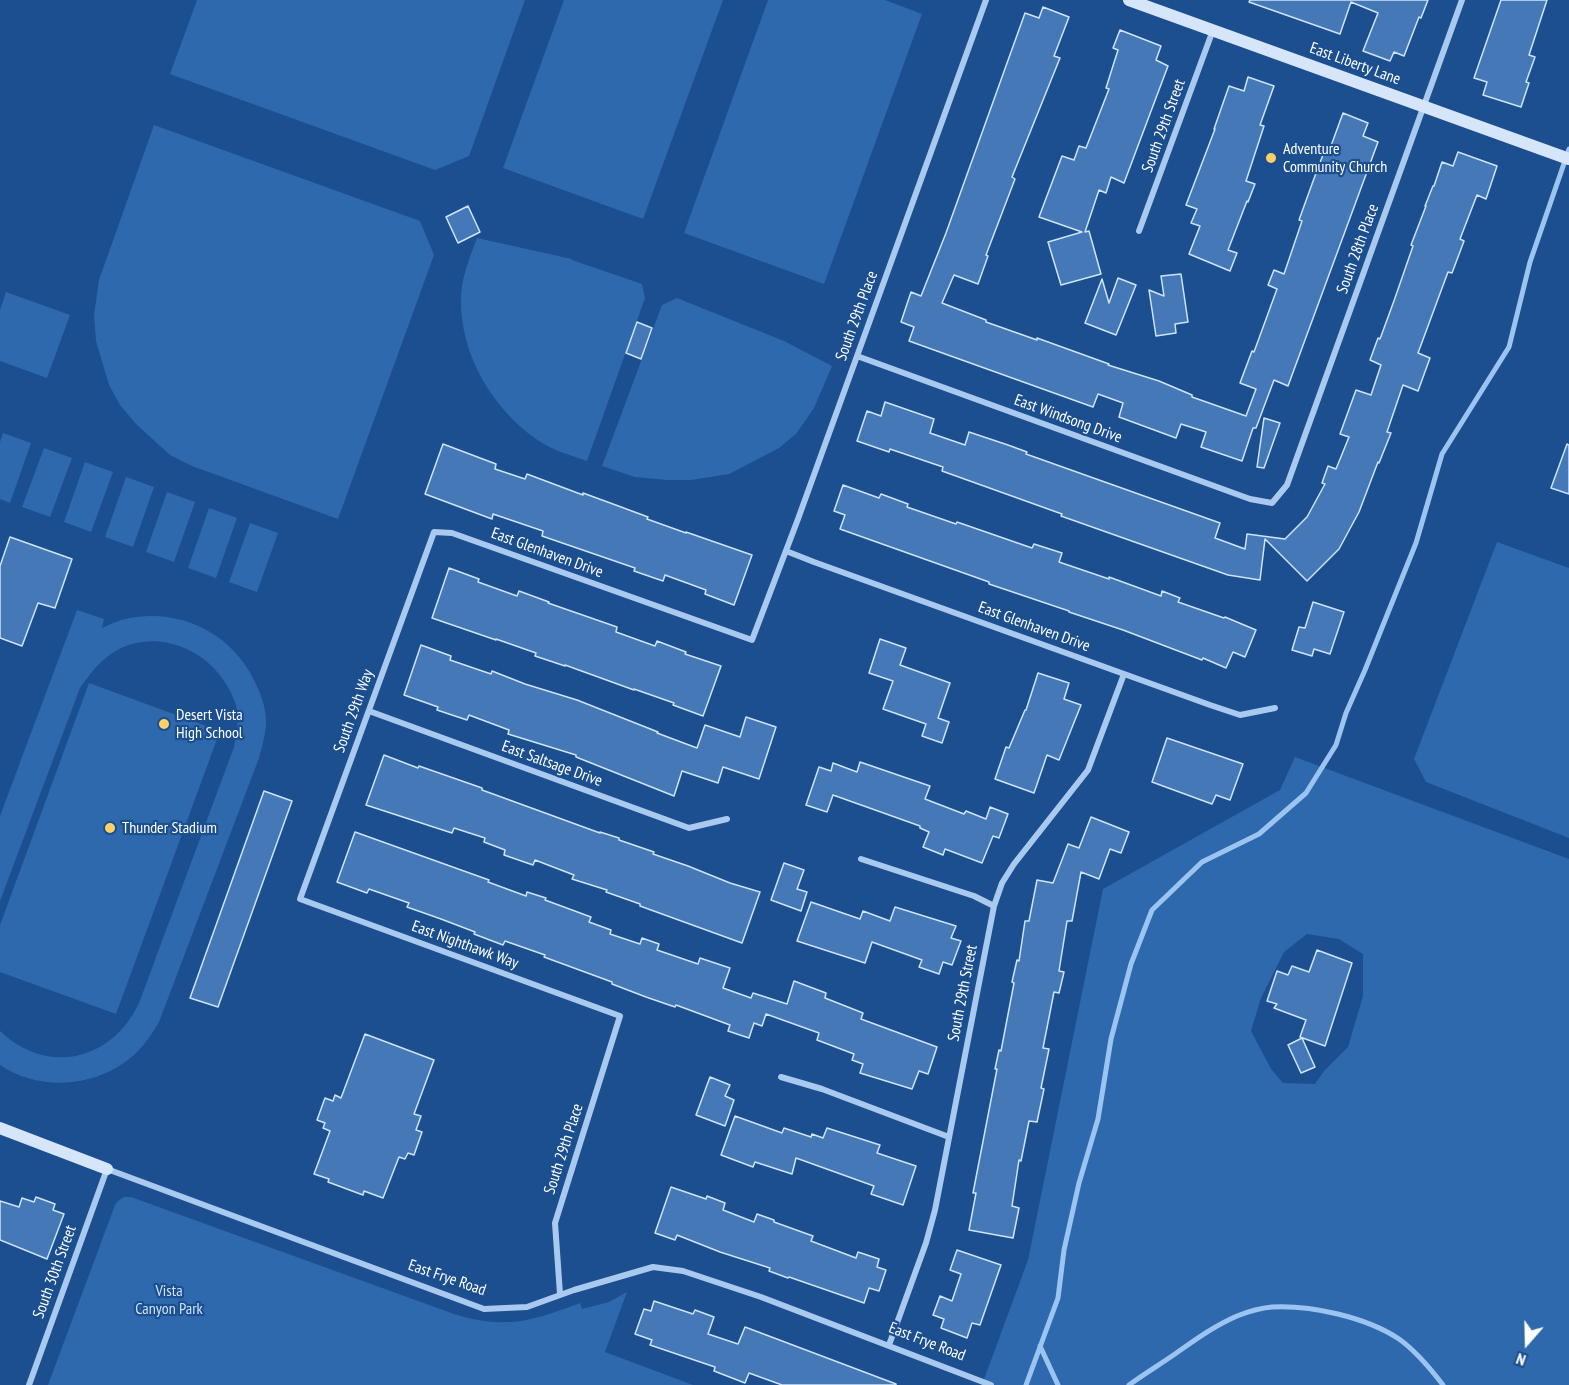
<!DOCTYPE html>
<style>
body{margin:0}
#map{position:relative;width:1569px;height:1385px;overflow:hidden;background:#1b4f8f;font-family:"PT Sans Narrow",sans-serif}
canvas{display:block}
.north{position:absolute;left:1497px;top:1313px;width:60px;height:60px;-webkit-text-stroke:4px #1b4f8f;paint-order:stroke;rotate:200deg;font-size:16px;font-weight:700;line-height:24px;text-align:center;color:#fff}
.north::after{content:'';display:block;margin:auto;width:21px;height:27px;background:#fff;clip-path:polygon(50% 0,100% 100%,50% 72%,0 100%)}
</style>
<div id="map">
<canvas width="1569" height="1385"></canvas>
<div class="north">N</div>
</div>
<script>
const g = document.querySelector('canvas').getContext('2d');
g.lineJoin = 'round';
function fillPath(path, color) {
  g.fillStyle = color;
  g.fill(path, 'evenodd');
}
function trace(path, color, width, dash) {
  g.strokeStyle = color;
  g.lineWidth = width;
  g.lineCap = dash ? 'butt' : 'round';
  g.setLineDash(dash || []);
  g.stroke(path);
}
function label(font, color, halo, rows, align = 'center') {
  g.font = font + ' "PT Sans Narrow",sans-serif';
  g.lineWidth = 4.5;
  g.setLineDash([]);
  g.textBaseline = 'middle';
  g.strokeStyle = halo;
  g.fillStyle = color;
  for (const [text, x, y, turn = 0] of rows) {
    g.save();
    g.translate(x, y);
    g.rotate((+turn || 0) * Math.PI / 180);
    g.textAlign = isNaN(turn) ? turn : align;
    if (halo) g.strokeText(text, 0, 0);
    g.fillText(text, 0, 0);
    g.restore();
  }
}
fillPath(new Path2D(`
 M197,0H525L469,156L435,170L170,74Z
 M564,0H723L643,219L503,168Z
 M768,0H885L922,14L824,284L684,233Z
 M154,125L420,221L434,255L338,519L192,466L170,455L136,424L120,405L109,385L96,341L94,315L99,280Z
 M477,238L572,259V260L642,284L645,298L587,461C570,455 551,450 536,439C492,408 460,354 461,299C461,278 470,257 477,238Z
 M6,292L70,315L47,378L0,361V310Z
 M677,298L784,341L832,366L814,408L796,434L779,448L729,474L691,480H667L635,477L602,466L662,305Z
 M3,433L31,443L10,503L0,499V442Z
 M44,448L72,458L50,517L22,507Z
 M85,462L113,472L91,532L64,522Z
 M126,477L154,487L133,547L105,537Z
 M167,492L195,502L174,562L146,552Z
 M209,508L237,518L216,578L188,568Z
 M250,523L278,533L257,592L229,582Z
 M1497,542L1569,568V838L1426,782L1414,759Z
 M77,610L104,619L102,628C113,623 124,618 137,617C185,611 231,635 253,678C260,692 266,706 266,722C266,734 262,746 259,758L159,1022C153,1032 146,1043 137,1052C102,1087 41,1093 0,1065V1031C47,1076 112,1061 139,1003L234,747C236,735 239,722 237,710C236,703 232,695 229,689C207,647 152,626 111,654C98,663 89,675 80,688L0,901V816Z
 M89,683L220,731L116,1014L0,972V925Z
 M1295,757L1569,859V1385H991L983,1382L1028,1260L1103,889L1280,790ZM1307,934L1339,939L1363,954V996L1348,1047L1324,1071L1315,1084L1283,1083L1271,1069L1251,1031L1261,998L1284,952Z
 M124,1197H131L454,1314C506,1330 532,1321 580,1303L582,1309L609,1302L627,1292L605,1352L693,1385H48L115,1205L118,1201Z`), '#2e69ad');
trace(new Path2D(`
 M1040,1346L1058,1385
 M1026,1385L1058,1298L1064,1250L1079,1183L1098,1119L1111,1039L1131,964L1152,910L1202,862L1259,834L1306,793L1336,745L1346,713L1365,670L1416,543L1442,454L1509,347L1530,262L1569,149
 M1129,1385C1144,1374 1159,1365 1175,1354C1195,1340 1214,1326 1237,1316C1247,1312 1261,1308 1272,1307C1311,1305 1366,1317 1399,1339C1416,1351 1430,1368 1443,1385`), '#9cc4f0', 5);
const building = new Path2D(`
 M1250,0H1428L1421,18L1419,17L1404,56L1394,52L1390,61L1363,51L1378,13L1351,2L1340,34L1249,2Z
 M1501,0H1547L1529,55L1535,57L1526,82L1529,83L1521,107L1483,95L1487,82L1474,78Z
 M1043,7L1069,17L1054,56L1060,58L1012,177L1015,179L986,255L988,256L978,284L954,275L942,303L986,320V322L1037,340V338L1109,364L1108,365L1159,381L1192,395V397L1246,416L1256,389L1240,383L1252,351L1254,352L1277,289L1268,285L1274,270L1284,274L1302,221L1299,220L1312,184L1324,152L1328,154L1343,113L1368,123L1363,136L1378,142L1288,386L1274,380L1256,428H1253L1242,461L1201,447L1206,432L1181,424L1176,438L1119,417L1123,403L1098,394L1093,407L909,341L914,327L901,322L911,292L921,296L946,233L1025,13L1039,18Z
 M1120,30L1161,46L1156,60L1168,66L1124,183L1111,177L1106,193L1099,190L1085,232L1089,231L1101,274L1061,285L1048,242L1082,232L1039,217L1062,156L1074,160L1079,146L1086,148L1109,89L1106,88L1118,50L1113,48Z
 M1248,77L1274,86L1260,125L1264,126L1246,181L1255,184L1248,202L1247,201L1228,250L1237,253L1230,271L1189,254L1200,226L1191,223L1197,209L1186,205L1215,129H1214L1229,86L1244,91Z
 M1458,152L1497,166L1486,199L1477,195L1460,239L1464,241L1452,273L1448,272L1418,353L1430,358L1418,391L1403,385L1387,432L1391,433L1379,463L1378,462L1359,512L1339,549L1307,581L1265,539L1260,580L1228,575L1061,516L1062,514L942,471L943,467L890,449L889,452L857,441L867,411L881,416L885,402L934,419L930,433L965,445L969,432L1008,445L1027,452L1026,454L1220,523L1215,538L1245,549L1247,534L1285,539L1307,517L1325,484L1322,483L1328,466L1336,469L1349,437L1340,434L1356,390L1371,395L1381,365L1370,360L1378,338L1380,339L1395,298L1413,246L1411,245L1426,206H1425L1433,186H1434L1442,162L1453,166Z
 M468,206L480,232L458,243L446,217Z
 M1181,274L1188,322L1175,324L1176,333L1156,336L1149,290L1164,296L1161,276Z
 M1118,278L1136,285L1116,335L1085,323L1102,279L1109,303Z
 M637,322L652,328L641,359L626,353Z
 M1264,418L1280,423L1264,468L1257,467Z
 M443,444L496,464L495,469L525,479L527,474L583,495V493L613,504L648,517L647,519L686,533V532L752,555L734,605L705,594L706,590L665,575L663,581L634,571L635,568L542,536L543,531L493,514L492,519L425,494Z
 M1567,444L1569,445V494L1551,488Z
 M843,485L879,498L881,494L908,504L907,507L956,524L957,522L1032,548L1034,544L1062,553L1059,562L1109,579V577L1161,596L1162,591L1180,598L1178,602L1224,618L1225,617L1256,630L1245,657L1233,652L1226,668L1203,658L1202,660L1123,630L1069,612V611L989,584V582L840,529L845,515L834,511Z
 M10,537L72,559L55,608L38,603L22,646L0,638V566Z
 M449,568L479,579L478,582L517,596L519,591L549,602L548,603L617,627L616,632L655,646L657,641L686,652L685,654L721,666L703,716L673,705L674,703L634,689V690L565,665V666L535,656L536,653L496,639V640L432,618Z
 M1313,602L1344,612L1330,654L1314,649L1312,656L1292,650L1299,627L1305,628Z
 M880,639L906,648L900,665L950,683L938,718L949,722L942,743L922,736L926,724L883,709L893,681L869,673Z
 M421,645L451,656L450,660L491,674L492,671L525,684L577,700L658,732L657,733L697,748L705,725L740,737L746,717L776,727L759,779L723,767L718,783L682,771L674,796L576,757V755L508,734L509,730L469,715L467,720L437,710L438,707L404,695Z
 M1038,673L1069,683L1064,699L1081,705L1059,760L1047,755L1034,793L995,779L1006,747L1009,748L1025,710H1026Z
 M1167,738L1243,764L1230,800L1216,795L1212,804L1152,782Z
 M384,755L418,768L419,766L482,788V790L600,833V832L619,838V840L654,852L653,854L688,866L730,883L760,892L742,943L640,906V904L606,892L607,890L572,879L574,875L535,860L533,865L504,855L505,850L484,842L485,838L454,828L452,833L366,805Z
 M860,762L930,786L925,799L964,814L966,811L986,819L990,807L1008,814L999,838L993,836L982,863L945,849L943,855L923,847L929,832L920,828V826L833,795L827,812L806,805L819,767L831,771L833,763L857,772Z
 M264,791L292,801L218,1007L190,998Z
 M1091,817L1129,832L1121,853L1110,849L1099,879L1081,872L1072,921H1067L1059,971L1064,972L1059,993L1054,992L1043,1048L1049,1049L1041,1088L1044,1089L1037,1122L1029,1121L1021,1161L1019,1160L1012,1206L1019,1208L1013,1238L969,1230L976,1193H973L997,1069H995L999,1050L1001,1051L1014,983L1012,982L1017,960L1019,961L1025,921H1029L1037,880L1053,883L1068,844L1079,848Z
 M355,832L489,880L488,882L526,896L527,892L546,898L545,900L591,917L589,922L611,930L610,934L640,944L642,938L659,944L657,950L698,964L700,958L730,968L723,988L751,998L753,993L787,1004L794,981L826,993L825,998L863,1013L861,1019L937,1047L928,1074L919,1071L912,1089L860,1073L863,1064L852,1060L854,1054L817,1040L819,1033L766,1014L762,1026L754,1023L749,1038L728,1031L730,1025L676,1005L675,1007L646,997L612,984V982L544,957L545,955L505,941L503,945L474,934L475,932L441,919L407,907L409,903L369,889L367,893L337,882Z
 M784,863L804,870L797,889L807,892L801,911L771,900Z
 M811,902L860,919L863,911L890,921L895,907L956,926L951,938L961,941L952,965L943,962L939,974L919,967L922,960L872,942L865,963L797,941Z
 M1317,950L1352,963L1325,1046L1300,1037L1306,1020L1274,1008L1277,1004L1267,1001L1277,971L1288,975L1292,966L1309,972Z
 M365,1034L434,1060L414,1114L421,1116L416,1130L422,1132L414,1155L408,1153L405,1159L399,1157L383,1198L364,1191L363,1195L328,1182L329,1179L314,1174L330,1131L323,1128L325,1123L317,1120L325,1098L333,1101L335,1095L341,1098Z
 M1302,1038L1315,1067L1301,1073L1288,1045Z
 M710,1077L730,1085L725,1096L734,1100L725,1126L696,1115Z
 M735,1116L782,1133L784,1128L811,1137L812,1134L823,1138L827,1128L880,1145L877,1153L916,1166L903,1205L871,1194L874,1186L796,1158L792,1174L755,1162L753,1167L721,1155Z
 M671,1187L706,1199L707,1196L725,1203L723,1210L754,1222L757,1214L774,1220V1222L813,1236L811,1241L856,1258L858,1252L879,1259L877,1267L886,1270L879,1291L869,1288L864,1303L789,1277L788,1278L769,1271L770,1268L720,1252L677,1235L675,1240L655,1233Z
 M36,1197L55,1204L53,1210L64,1214L47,1259L0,1240V1201L19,1207L22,1198L34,1202Z
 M957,1250L1001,1265L980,1325L972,1323L967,1338L941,1328L944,1319L933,1315L940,1296L952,1301L961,1274L950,1270Z
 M654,1301L693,1314L695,1310L714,1317L708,1334L738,1344L745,1327L896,1384V1385H782L749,1373L745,1383L714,1371L715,1367L650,1345L652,1340L635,1334L644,1309L651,1311Z`);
fillPath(building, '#4478b7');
trace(building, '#cfe3fa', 1.5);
trace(new Path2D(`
 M1139,231L1213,30
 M857,356L1250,499L1272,503L1287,485L1462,0
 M786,551L814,562L1210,705L1240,715L1275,708
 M369,711L689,828L727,819
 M861,859L974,896L994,906
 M781,1077L822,1089L949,1137
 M560,1294L555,1223L620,1016L300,899L434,532L452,533L752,640L798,519L986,0
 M889,1345L926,1243L935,1210L994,906L1002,883L1014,864L1088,770L1124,674
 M29,1385L107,1169L484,1309L527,1307L574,1290L653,1267L683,1271L761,1297L991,1385`), '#a9c9ee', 6);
trace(new Path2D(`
 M1129,0L1569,159
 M0,1128L107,1169`), '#d6e6fa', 12);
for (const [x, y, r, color] of [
 [1271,158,6,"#ffd166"],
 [164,724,6,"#ffd166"],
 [110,828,6,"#ffd166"]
]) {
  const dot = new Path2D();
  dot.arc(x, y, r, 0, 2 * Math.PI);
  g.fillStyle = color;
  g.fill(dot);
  trace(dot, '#1b4f8f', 2);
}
label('16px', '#fff', '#1b4f8f', [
 ["East Liberty Lane",1355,64,20],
 ["South 29th Street",1164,126,-70],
 ["South 28th Place",1358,249,-70],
 ["South 29th Place",857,316,-70],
 ["East Windsong Drive",1068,419,20],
 ["East Glenhaven Drive",547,553,20],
 ["East Glenhaven Drive",1034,627,20],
 ["South 29th Way",354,711,-70],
 ["East Saltsage Drive",552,764,20],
 ["East Nighthawk Way",465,945,20],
 ["South 29th Street",963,993,-79],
 ["South 29th Place",564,1149,-72],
 ["South 30th Street",55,1272,-70],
 ["East Frye Road",447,1278,19],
 ["East Frye Road",927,1342,21]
]);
label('16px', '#fff', '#1b4f8f', [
 ["Adventure",1283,149],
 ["Community Church",1283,167],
 ["Desert Vista",176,715],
 ["High School",176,733],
 ["Thunder Stadium",122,828]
], 'left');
label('16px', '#cfe3fa', '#1b4f8f', [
 ["Vista",169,1291],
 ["Canyon Park",169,1309]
]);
</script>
